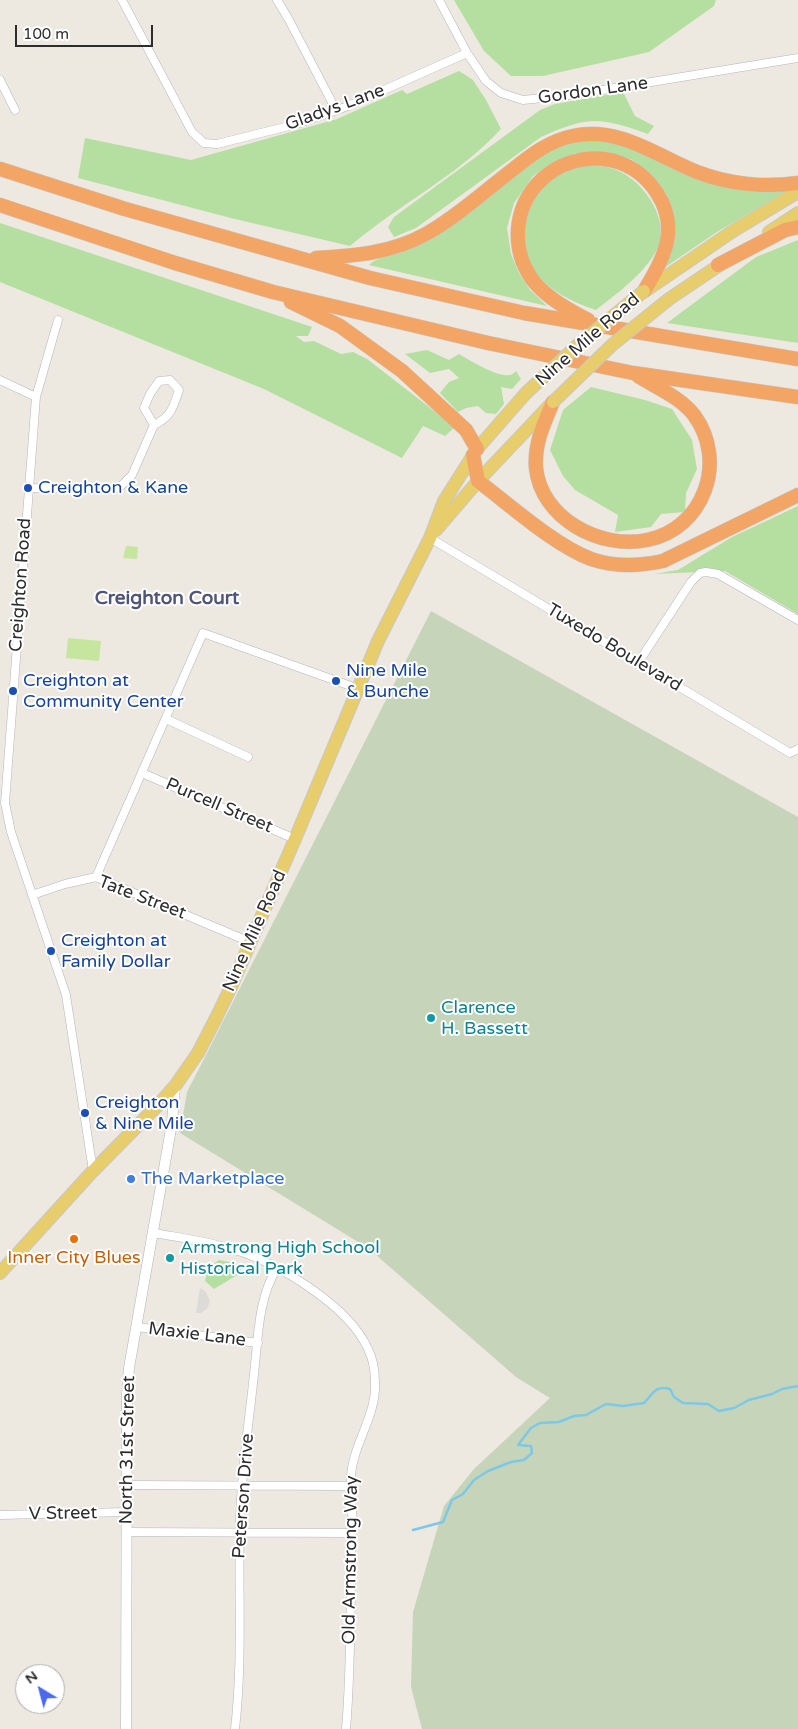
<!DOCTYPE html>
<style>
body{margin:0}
#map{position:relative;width:798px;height:1729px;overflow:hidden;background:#ede8e0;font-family:"Varela Round",sans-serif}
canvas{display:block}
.north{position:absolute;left:15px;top:1664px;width:50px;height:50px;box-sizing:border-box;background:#fff;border:1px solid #ababab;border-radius:50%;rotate:323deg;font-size:14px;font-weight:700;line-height:20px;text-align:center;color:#2d2d2d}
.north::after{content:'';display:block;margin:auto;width:18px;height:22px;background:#4d68ed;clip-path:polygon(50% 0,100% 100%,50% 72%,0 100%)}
.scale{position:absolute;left:15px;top:25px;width:138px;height:22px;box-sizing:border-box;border:2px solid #2d2d2d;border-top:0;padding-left:6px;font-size:15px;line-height:18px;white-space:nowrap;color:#2d2d2d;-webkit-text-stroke:4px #fff;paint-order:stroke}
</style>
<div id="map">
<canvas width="798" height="1729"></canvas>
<div class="north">N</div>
<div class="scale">100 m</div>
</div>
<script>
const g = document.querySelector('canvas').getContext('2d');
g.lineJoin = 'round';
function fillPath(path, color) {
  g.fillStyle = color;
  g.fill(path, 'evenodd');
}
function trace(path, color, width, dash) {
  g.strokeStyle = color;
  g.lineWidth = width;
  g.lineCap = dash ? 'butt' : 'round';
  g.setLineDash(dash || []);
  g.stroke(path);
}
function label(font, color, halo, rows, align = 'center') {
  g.font = font + ' "Varela Round",sans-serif';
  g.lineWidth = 4;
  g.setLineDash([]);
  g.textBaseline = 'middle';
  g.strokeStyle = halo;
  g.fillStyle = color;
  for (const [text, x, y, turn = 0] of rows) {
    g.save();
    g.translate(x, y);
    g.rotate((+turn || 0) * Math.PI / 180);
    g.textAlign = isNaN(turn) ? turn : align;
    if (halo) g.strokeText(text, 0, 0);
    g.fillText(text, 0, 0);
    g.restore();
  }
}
fillPath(new Path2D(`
 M454,0H716L714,6L649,52L543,76H511L484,51Z
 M459,71L473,80L486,100L501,129C458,176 398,205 350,246L231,218L78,178L85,138L191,160L337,119L402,90L407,94Z
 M623,92L635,116L654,126L648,134C632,128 611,121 594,121C577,121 557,130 541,137L416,228L394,237L388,227L394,217L540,110L555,104Z
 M597,140L618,143L787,191L717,232L664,268L674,244L675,226L673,210L666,194L651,174L631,159L608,153H575L548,165L533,176L514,203L507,228L511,254L519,273L530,290L547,306L369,265C378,256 389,257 401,252C413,248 423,243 434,238L540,156C560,145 574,142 597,140Z
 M588,165C596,166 606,166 614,169C645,180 675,225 654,255C639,278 617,293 596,310C572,302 551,292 535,272C532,268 530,263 529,258C517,227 531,187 562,172C569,168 580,167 588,165Z
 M0,223L312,327L308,336H296L304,342L314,341L341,354L353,352L367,359L455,427L445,436L423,426L402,458L264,389L0,282Z
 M798,240V343L667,323L756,257Z
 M427,350L449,360L459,354C469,360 497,377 509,375C512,375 514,373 516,371L521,379L512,389L501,387L504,404L496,414L486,413L478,406L466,408L458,412L440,393L449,382L459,378L449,369L430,373L405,354Z
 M591,387L645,400L672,409L692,440L697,469L686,493L685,512L661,514L651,527L615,532L618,515L575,490L563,476L550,450L563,410Z
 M798,506V614L725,571L654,574L678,570L732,537Z
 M219,1260L229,1262L239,1266L242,1272L214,1289L205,1281L208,1268Z`), '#b5dfa1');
fillPath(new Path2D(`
 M431,611L798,817V1729H422L411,1687L413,1612L444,1506L474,1469L550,1398L516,1377L368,1248L180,1133L187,1092L206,1055Z`), '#c6d5b9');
fillPath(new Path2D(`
 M126,546L138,547L137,559L123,558Z
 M68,638L101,641L99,661L66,658Z`), '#c6e59e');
fillPath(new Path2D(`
 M200,1288L206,1292L210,1301L207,1309L201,1313H196Z`), '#dddbd7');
trace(new Path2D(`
 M413,1530L443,1522L452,1500L463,1494L474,1480L488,1471L511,1462L524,1460L532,1453L531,1446L518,1445L531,1428L540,1423L559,1422L574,1416L586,1415L606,1404L623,1406L644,1403C653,1394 655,1385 670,1389L674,1397L683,1403L708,1404L719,1411L734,1408L749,1400L772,1394L782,1389L798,1386`), '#7cc8e6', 2.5);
const minor = new Path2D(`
 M122,0L192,132L204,143L217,144L297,124L348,106L467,53
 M277,0L289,20L336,110
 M439,0L467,53L486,81L501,93L523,100L572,95L798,58
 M0,80L15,110
 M58,320L36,397L5,803L11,832L66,995L93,1171
 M0,380L36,397
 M28,488L106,489L120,487L132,475L154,425C171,417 173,408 179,390L170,380L159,381L150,394L144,408L154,425
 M430,538L790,753L798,749
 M638,663L691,582L700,573L706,572L718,574L798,620
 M166,719L248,757
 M142,773L295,839
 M96,877L203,633L359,689
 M32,895L65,884L96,877L250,942
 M154,1233C181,1238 209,1241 235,1250C278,1263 349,1306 368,1349C373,1359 375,1371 375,1382C377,1415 353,1444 351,1476C350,1492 353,1507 352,1522C350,1591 352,1660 346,1729
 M137,1327L258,1343
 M127,1485L351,1486
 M0,1515L126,1512
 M126,1532L351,1533
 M235,1729C243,1660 238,1590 240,1521C241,1472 249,1423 254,1374C258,1339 258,1298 277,1268`);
const tertiary = new Path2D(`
 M126,1729L127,1394L129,1368L172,1123L175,1086`);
const primary = new Path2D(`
 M769,232L798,213
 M645,291L733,231L798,192
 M669,299L727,260
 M436,530L478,481L551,404
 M0,1273L91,1173L159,1104L175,1086L198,1053L216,1018L231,987L295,839L378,641L430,538L444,501L477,449L526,393`);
const motorway = new Path2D(`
 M0,169L125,209L370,278L524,313L798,359
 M0,205L175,263L273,292L488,343L633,373L798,397
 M316,258C354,256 392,253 426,234C454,219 485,191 511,171C530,156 548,141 573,136C619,126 657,156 697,172C728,184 765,188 798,183
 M718,265L785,230L798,227
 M291,302L340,326L402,371L466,430L477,449
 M588,320C569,310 549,299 535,283C523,268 517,249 518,230C523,158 617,131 657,193C680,228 664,259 644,291
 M553,402C544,423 534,444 536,468C541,518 600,550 647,540C704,529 728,461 694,415C680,397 657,388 638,376
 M473,455L478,481C510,505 554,545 591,559C614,567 640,566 663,561L798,495`);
trace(minor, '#b3b6bf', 9);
trace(tertiary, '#b3b6bf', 11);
trace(primary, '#c8c8c8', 14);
trace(motorway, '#c8c8c8', 15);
trace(minor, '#fff', 8);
trace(tertiary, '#fff', 10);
trace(primary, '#e7cd6b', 12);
trace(motorway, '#f3a565', 14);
const primaryBridge = new Path2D(`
 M526,393L578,345L644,291
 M553,402L612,345L669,299`);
trace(primaryBridge, '#c8c8c8', 14, []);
trace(primaryBridge, '#e7cd6b', 12);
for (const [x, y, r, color] of [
 [28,488,5,"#1a4fb4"],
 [336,681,5,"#1a4fb4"],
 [13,691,5,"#1a4fb4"],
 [51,951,5,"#1a4fb4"],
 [431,1018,5,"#0f9aa8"],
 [85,1113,5,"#1a4fb4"],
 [131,1179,5,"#3f7fe0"],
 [74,1239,5,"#e8710a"],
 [170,1258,5,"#0f9aa8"]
]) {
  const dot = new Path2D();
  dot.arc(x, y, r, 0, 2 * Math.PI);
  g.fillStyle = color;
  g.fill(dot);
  trace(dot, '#fff', 2);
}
label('18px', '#2d2d2d', '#fff', [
 ["Gordon Lane",593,91,-8],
 ["Gladys Lane",335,108,-20],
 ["Nine Mile Road",588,340,-41],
 ["Creighton Road",21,585,-86],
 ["Tuxedo Boulevard",614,648,31],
 ["Purcell Street",219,806,23],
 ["Tate Street",142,898,21],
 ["Nine Mile Road",255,931,-66],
 ["Maxie Lane",197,1335,7],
 ["North 31st Street",128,1450,-89],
 ["Peterson Drive",244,1496,-86],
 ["V Street",63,1514,-1],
 ["Old Armstrong Way",351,1560,-89]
]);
label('18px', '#164399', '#fff', [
 ["Creighton & Kane",38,488],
 ["Nine Mile",346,671],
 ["& Bunche",346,692],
 ["Creighton at",23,681],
 ["Community Center",23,702],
 ["Creighton at",61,941],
 ["Family Dollar",61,962],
 ["Creighton",95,1103],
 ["& Nine Mile",95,1124]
], 'left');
label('18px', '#0d838f', '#fff', [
 ["Clarence",441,1008],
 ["H. Bassett",441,1029],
 ["Armstrong High School",180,1248],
 ["Historical Park",180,1269]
], 'left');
label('18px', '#366cbe', '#fff', [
 ["The Marketplace",141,1179]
], 'left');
label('18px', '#c56008', '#fff', [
 ["Inner City Blues",74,1258]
]);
label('bold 19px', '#50567a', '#fff', [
 ["Creighton Court",167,599]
]);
</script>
